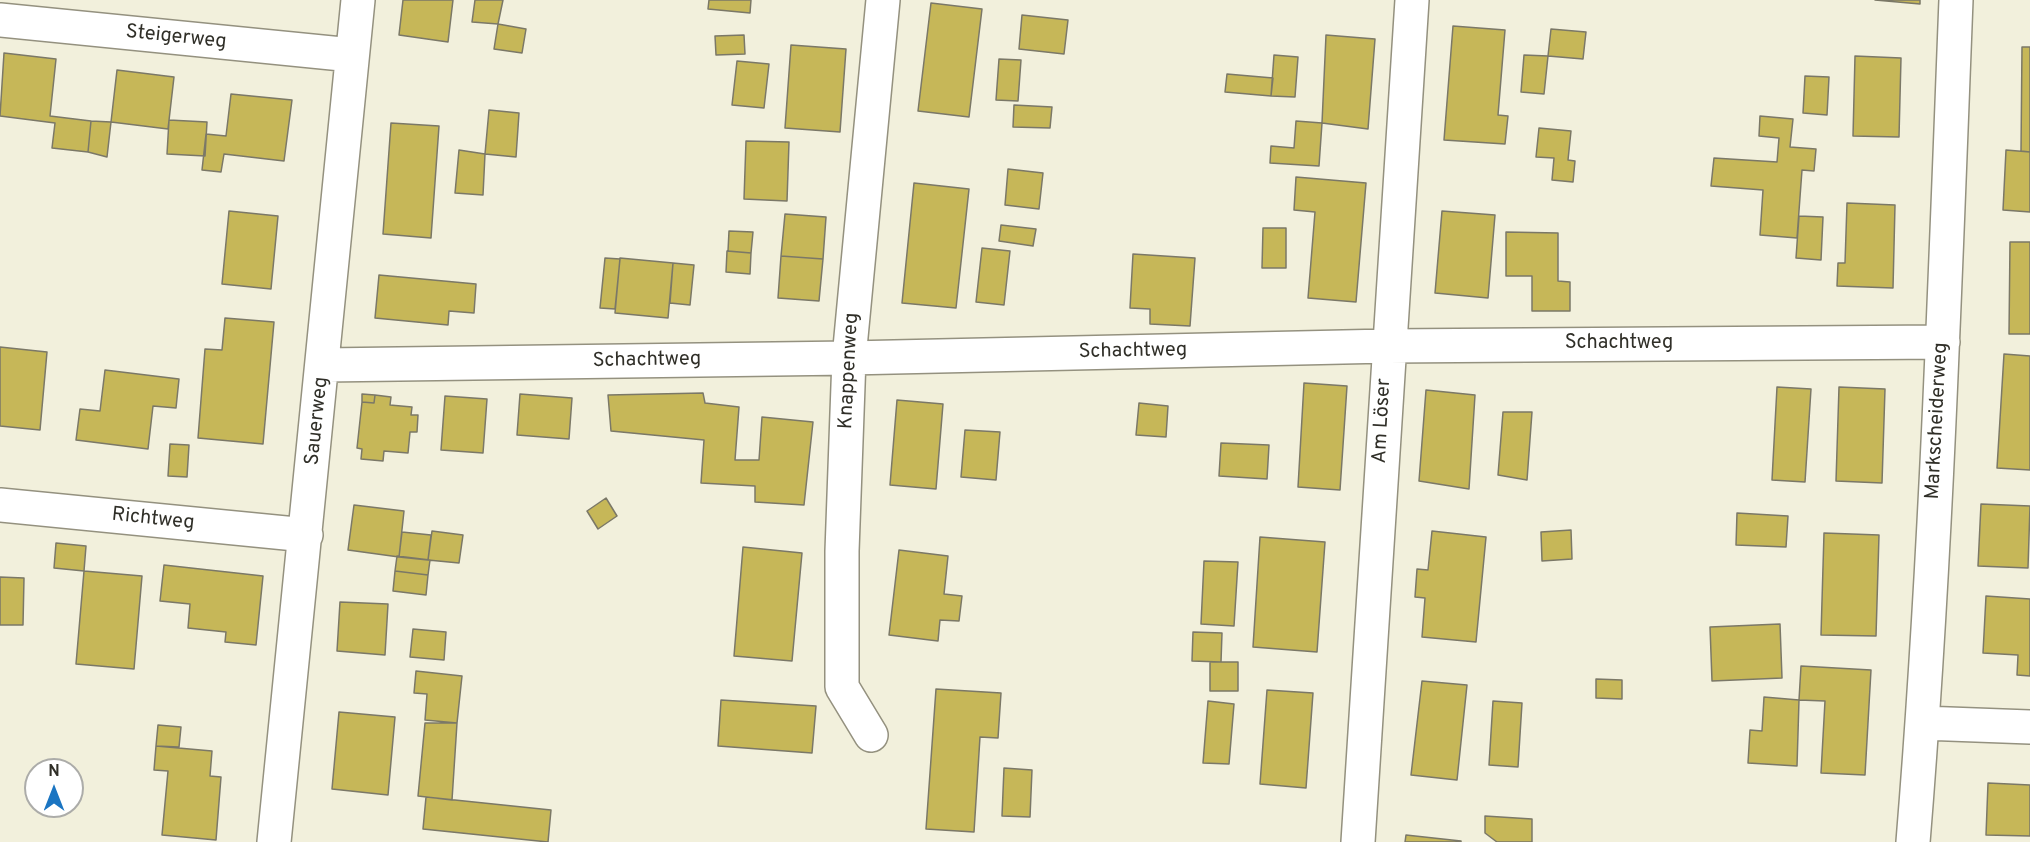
<!DOCTYPE html>
<meta charset="utf-8">
<style>
body{margin:0}
#map{position:relative;width:2030px;height:842px;overflow:hidden;background:#f2f0dc;font-family:Overpass,sans-serif}
canvas{display:block}
.north{position:absolute;left:24px;top:758px;width:60px;height:60px;box-sizing:border-box;background:#fff;border:2px solid #acaca9;border-radius:50%;rotate:0deg;font-size:16px;font-weight:700;line-height:24px;text-align:center;color:#302f28}
.north::after{content:'';display:block;margin:auto;width:21px;height:27px;background:#1b75c2;clip-path:polygon(50% 0,100% 100%,50% 72%,0 100%)}
</style>
<div id="map">
<canvas width="2030" height="842"></canvas>
<div class="north">N</div>
</div>
<script>
const g = document.querySelector('canvas').getContext('2d');
g.lineJoin = 'round';
function fillPath(path, color) {
  g.fillStyle = color;
  g.fill(path, 'evenodd');
}
function trace(path, color, width, dash) {
  g.strokeStyle = color;
  g.lineWidth = width;
  g.lineCap = dash ? 'butt' : 'round';
  g.setLineDash(dash || []);
  g.stroke(path);
}
function label(font, color, halo, rows, align = 'center') {
  g.font = font + ' Overpass,sans-serif';
  g.lineWidth = 4.5;
  g.setLineDash([]);
  g.textBaseline = 'middle';
  g.strokeStyle = halo;
  g.fillStyle = color;
  for (const [text, x, y, turn = 0] of rows) {
    g.save();
    g.translate(x, y);
    g.rotate((+turn || 0) * Math.PI / 180);
    g.textAlign = isNaN(turn) ? turn : align;
    if (halo) g.strokeText(text, 0, 0);
    g.fillText(text, 0, 0);
    g.restore();
  }
}
const building = new Path2D(`
 M403,0H453L448,42L399,35Z
 M475,0H503L498,24L472,22Z
 M709,0H751L750,13L708,9Z
 M1875,0H1920V4Z
 M931,3L982,9L969,117L918,111Z
 M1022,15L1068,20L1064,54L1019,49Z
 M498,24L526,29L522,53L494,49Z
 M1453,26L1505,30L1498,115L1508,116L1505,144L1444,140Z
 M1551,29L1586,32L1583,59L1548,56Z
 M744,35L745,54L716,55L715,36Z
 M1326,35L1375,39L1368,129L1322,123Z
 M791,45L846,49L840,132L785,128Z
 M2022,47H2030V152L2021,151Z
 M4,53L56,59L50,116L91,121L88,152L52,148L55,123L0,116Z
 M1274,55L1298,57L1295,97L1271,96Z
 M1524,55L1548,56L1544,94L1521,92Z
 M1855,56L1901,58L1899,137L1853,136Z
 M999,59L1021,60L1018,101L996,100Z
 M737,61L769,64L764,108L732,105Z
 M117,70L174,77L168,129L111,122Z
 M1227,74L1273,78L1271,96L1225,92Z
 M1805,76L1829,77L1827,115L1803,113Z
 M231,94L292,100L284,161L224,154L221,172L202,170L206,134L226,136Z
 M1014,105L1052,107L1050,128L1013,127Z
 M489,110L519,113L516,157L485,154Z
 M1760,116L1793,119L1790,147L1816,149L1814,171L1802,170L1797,238L1760,235L1763,190L1711,186L1714,158L1777,162L1779,138L1759,136Z
 M169,120L207,122L205,156L167,154Z
 M91,121L111,122L107,157L88,152Z
 M1296,121L1322,123L1319,166L1270,163L1271,146L1294,148Z
 M391,123L439,126L431,238L383,234Z
 M1539,128L1571,131L1568,160L1575,161L1573,182L1552,180L1554,158L1536,157Z
 M746,141L789,142L787,201L744,199Z
 M459,150L485,154L483,195L455,193Z
 M2006,150L2030,152V212L2003,210Z
 M1008,169L1043,173L1039,209L1005,205Z
 M1296,177L1366,183L1356,302L1308,298L1315,212L1294,210Z
 M914,183L969,189L956,308L902,303Z
 M1847,203L1895,205L1893,288L1837,286L1838,263H1845Z
 M229,211L278,216L271,289L222,284Z
 M1442,211L1495,215L1488,298L1435,293Z
 M785,214L826,217L823,259L781,256Z
 M1799,216L1823,217L1821,260L1796,258Z
 M1001,225L1036,229L1033,246L999,241Z
 M1263,228H1286V268H1262Z
 M729,231L753,232L751,253L728,251Z
 M1506,232L1558,233V281L1570,282V311H1532V276H1506Z
 M2010,242H2030V334H2009Z
 M982,248L1010,251L1004,305L976,302Z
 M727,251L751,253L750,274L726,272Z
 M1133,254L1195,258L1190,326L1150,324V309L1130,308Z
 M781,256L823,259L819,301L778,298Z
 M605,258L620,259L615,309L600,308Z
 M620,258L673,263L668,318L615,313Z
 M673,263L694,265L690,305L670,303Z
 M379,275L476,284L474,313L449,311L448,325L375,318Z
 M225,318L274,322L263,444L198,438L205,349L222,350Z
 M0,347L47,352L40,430L0,426Z
 M2004,354L2030,356V470L1997,468Z
 M105,370L179,379L176,408L153,406L148,449L76,440L80,409L100,411Z
 M1304,383L1347,386L1340,490L1298,487Z
 M1777,387L1811,389L1805,482L1772,480Z
 M1839,387L1885,389L1882,483L1836,481Z
 M1426,390L1475,395L1469,489L1419,481Z
 M703,393L705,403L739,407L735,460H759L762,417L813,422L804,505L755,502V486L701,483L704,440L611,431L608,395Z
 M362,394L375,395L374,403L362,402Z
 M520,394L572,398L569,439L517,435Z
 M375,395L391,397L390,405L412,407L411,415H418L417,432H410L408,453L384,451L383,461L361,459L362,449L357,448L362,402L374,403Z
 M445,396L487,399L483,453L441,450Z
 M897,400L943,404L936,489L890,485Z
 M1139,403L1168,406L1166,437L1136,435Z
 M1503,412H1532L1527,480L1498,475Z
 M965,430L1000,432L996,480L961,477Z
 M1221,443L1269,445L1267,479L1219,476Z
 M170,444L189,445L187,477L168,476Z
 M606,498L617,516L598,529L587,511Z
 M1981,504L2030,506L2028,568L1978,566Z
 M354,505L404,511L399,557L348,550Z
 M1737,513L1788,516L1786,547L1736,545Z
 M1571,530L1572,559L1542,561L1541,532Z
 M432,531L463,535L459,563L428,560Z
 M1432,531L1486,537L1476,642L1422,637L1425,598L1415,597L1417,569L1428,570Z
 M402,532L431,535L428,560L399,557Z
 M1824,533L1879,535L1876,636L1821,635Z
 M1260,537L1325,542L1317,652L1253,647Z
 M56,543L86,546L84,571L54,568Z
 M743,547L802,553L792,661L734,656Z
 M899,550L948,556L944,594L962,596L959,621L940,620L938,641L889,635Z
 M397,556L430,560L428,575L395,571Z
 M1204,561L1238,562L1234,626L1201,624Z
 M164,565L263,576L256,645L225,642L226,632L188,628L190,604L160,601Z
 M84,571L142,576L134,669L76,664Z
 M395,571L428,575L426,595L393,591Z
 M0,577L24,578L23,625H0Z
 M1986,596L2030,599V676L2017,675L2018,655L1983,653Z
 M340,602L388,604L385,655L337,651Z
 M1780,624L1782,678L1712,681L1710,627Z
 M413,629L446,632L444,660L410,657Z
 M1193,632L1222,633L1221,662L1192,661Z
 M1210,662H1238V691H1210Z
 M1801,666L1871,670L1865,775L1821,773L1825,701L1799,700Z
 M416,671L462,676L457,723L425,720L427,694L414,693Z
 M1596,679L1622,680V699L1596,698Z
 M1422,681L1467,685L1457,780L1411,775Z
 M936,689L1001,693L998,738L980,737L974,832L926,829Z
 M1267,690L1313,693L1306,788L1260,784Z
 M1764,697L1799,700L1797,766L1748,763L1750,730L1762,731Z
 M721,700L816,706L812,753L718,746Z
 M1208,701L1234,704L1229,764L1203,763Z
 M1493,701L1522,703L1518,767L1489,765Z
 M339,712L395,717L388,795L332,789Z
 M425,723H457L452,800L418,796Z
 M158,725L181,727L179,747L156,746Z
 M156,746L212,751L210,776L221,777L216,840L162,835L168,771L154,770Z
 M1004,768L1032,770L1030,817L1002,816Z
 M1988,783L2030,785V836L1986,835Z
 M426,797L551,810L548,842L423,829Z
 M1485,816L1532,819V842H1497L1485,833Z
 M1406,835L1461,841V842H1405Z`);
fillPath(building, '#c6b758');
trace(building, '#7b7867', 1.5);
const minor = new Path2D(`
 M0,20L352,55
 M324,365L849,358L1388,346L1943,342
 M0,505L306,535
 M1922,723L2030,727
 M871,735L842,687V551L849,358L883,0
 M274,842L358,0
 M1358,842L1412,0
 M1913,842C1936,562 1945,281 1956,0`);
trace(minor, '#94917f', 36);
trace(minor, '#fff', 33);
label('20px', '#302f28', '#fff', [
 ["Steigerweg",176,38,6],
 ["Schachtweg",1619,344],
 ["Schachtweg",1133,352,-1],
 ["Schachtweg",647,361,-1],
 ["Knappenweg",850,371,-87],
 ["Sauerweg",318,421,-84],
 ["Am Löser",1383,421,-87],
 ["Markscheiderweg",1938,421,-87],
 ["Richtweg",153,520,6]
]);
</script>
